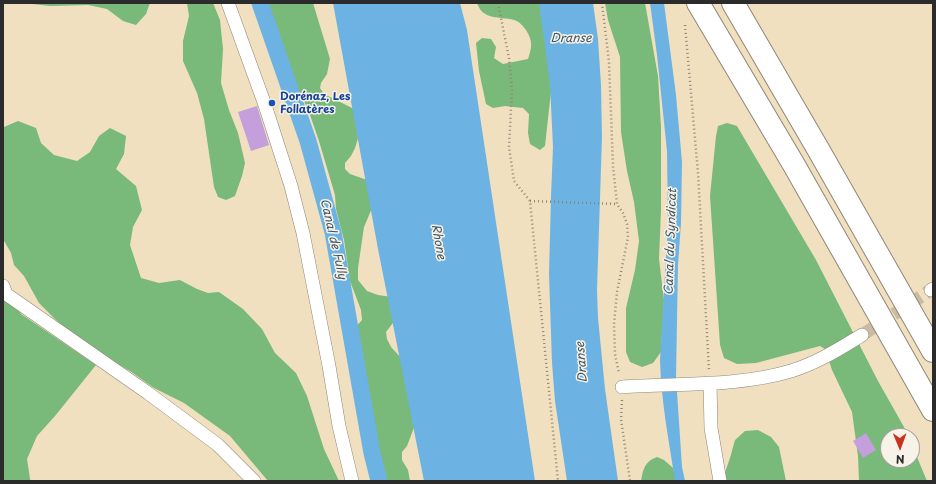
<!DOCTYPE html>
<html>
<head>
<meta charset="utf-8">
<style>
  body { margin:0 }
  #map { position:relative; width:936px; height:484px; overflow:hidden; background:#f0e0c0; font-family:"Playpen Sans",sans-serif }
  canvas { display:block }
  .frame { position:absolute; inset:0; border:4px solid #2b2b2b; pointer-events:none }
  .north { position:absolute; left:880px; top:428px; width:40px; height:40px; box-sizing:border-box; background:#f7f3e8; border:1px solid #a5a39c; border-radius:50%; rotate:179deg; font-size:11px; font-weight:700; line-height:16px; text-align:center; color:#2b2b2b }
  .north::after { content:''; display:block; margin:auto; width:14px; height:18px; background:#c8321e; clip-path:polygon(50% 0,100% 100%,50% 72%,0 100%) }
</style>
</head>
<body>
<div id="map">
<canvas width="936" height="484"></canvas>
<div class="frame"></div>
<div class="north">N</div>
</div>
<script>
const ctx = document.querySelector('canvas').getContext('2d');
ctx.lineJoin = 'round';
function fillPath(path, color) { ctx.fillStyle = color; ctx.fill(path, 'evenodd'); }
function strokePath(path, color, width, dash) { ctx.strokeStyle = color; ctx.lineWidth = width; ctx.lineCap = dash ? 'butt' : 'round'; ctx.setLineDash(dash || []); ctx.stroke(path); }
function write(font, color, halo, rows, align = 'center') {
  ctx.font = font + ' "Playpen Sans",sans-serif'; ctx.lineWidth = 3; ctx.setLineDash([]); ctx.textBaseline = 'middle'; ctx.strokeStyle = halo; ctx.fillStyle = color; for (const [text, x, y, turn = 0] of rows) {
    ctx.save(); ctx.translate(x, y); ctx.rotate((+turn || 0) * Math.PI / 180); ctx.textAlign = isNaN(turn) ? turn : align; if (halo) ctx.strokeText(text, 0, 0); ctx.fillText(text, 0, 0); ctx.restore();
  }
}
const forest = new Path2D(`
  M23,3H150L146,14L136,25L123,21L107,9L88,5L50,6Z
  M187,3H213L220,20L223,49L221,83L229,110L238,133L245,163L242,176L235,196L226,200L218,197L214,187L204,119L197,93L183,61V41L189,16Z
  M267,3H313L330,59L327,74L321,83L320,88L324,94L360,112L362,125L355,148L351,156L345,163V169L350,174L370,181L375,201L364,227L358,268V280L367,291L378,295L399,298L402,311L386,332L387,339L391,347L413,371L421,409L407,446L402,452V460L408,470L410,481H384L378,452L359,362L352,344L354,329L362,320L361,310L350,281L344,240L336,209L335,195L319,141L308,109L299,92L276,34Z
  M477,3H543L554,64L545,146L540,150L530,144L528,133L529,114L523,108L505,106L493,108L486,104L479,71L476,43L482,38L491,39L496,47L494,58L503,64L528,59C532,47 533,41 526,30C523,26 519,21 514,20C500,16 483,21 477,3Z
  M605,3H645L658,76L661,127V210L659,259L664,300L661,352L653,363L642,367L630,362L626,352V308L635,270L639,241L634,202L627,171L621,132L620,57L608,20Z
  M18,121L36,128L41,143L54,155L77,161L90,152L99,136L110,128L126,136L124,154L116,169L136,186L142,210L133,227L130,245L141,278L159,283L180,280L197,289L208,293L219,292L243,309L262,329L275,353L296,373L307,396L324,449L339,481H268L230,436L184,403L154,388L130,371L112,361L63,327L39,303L24,276L14,265L11,253L3,239L4,225L3,126L4,127Z
  M727,123L737,126L816,260L878,381L904,427L908,436H888V460H912V445L927,481H859L858,456L852,412L832,370L825,349L820,346L756,363L737,364L724,358L720,345L710,196L716,136L718,126Z
  M3,280L21,314L96,365L55,416L37,436L27,459L30,479L31,481H3Z
  M758,430L771,437L779,447L786,481H722L730,458L735,440L745,431Z
  M657,457L664,460L673,468L677,481H641C643,469 645,461 657,457Z`);
const water = new Path2D(`
  M333,3H460L467,30L535,481H424L378,249Z
  M539,3H593L598,39L601,85L602,137L597,290L598,318L605,389L618,481H567L555,401L552,363L549,274L551,196L553,147L550,85Z
  M650,3H664L676,95L682,162L681,223L678,265L676,377L682,467L685,481H675C669,441 661,401 660,360L668,223L667,151L657,55Z`);
const canal = new Path2D(`
  M260,3L308,141L333,232L372,453L379,481`);
const building = new Path2D(`
  M257,106L269,145L251,151L238,112Z
  M866,433L876,450L863,458L853,441Z`);
const streetTunnel = new Path2D(`
  M862,335L931,290`);
const path = new Path2D(`
  M498,3L509,58L512,90L509,147L514,181L530,201L558,481
  M602,3L609,62L613,166L617,204L623,213L627,224L628,237L617,292L614,324L615,354L619,373
  M685,25L698,173L709,370
  M530,201L617,204
  M622,400L621,419L630,481`);
const street = new Path2D(`
  M228,3L265,105L291,186L303,233L329,366L339,426L352,481
  M3,286L6,294L148,393L218,445L254,481
  M931,290L933,289
  M710,383L711,428L720,481
  M622,387C678,383 737,387 791,371C817,363 839,349 862,335`);
const highway = new Path2D(`
  M698,3L794,165L933,410
  M733,3L818,149L933,351`);
const markers = [
  [272,103,4,"#1a4fb4"]
];
const transitNames = [
  ["Dorénaz, Les",280,97],
  ["Follatères",280,110]
];
const waterNames = [
  ["Dranse",571,39],
  ["Canal de Fully",333,239,77],
  ["Rhone",438,242,80],
  ["Canal du Syndicat",671,242,-88],
  ["Dranse",582,362,-94]
];
fillPath(forest, '#79b97a');
fillPath(water, '#6cb3e3');
strokePath(canal, '#6cb3e3', 17);
fillPath(building, '#c59edc');
strokePath(streetTunnel, '#c9bca2', 13, [13, 6]);
strokePath(street, '#8e8676', 14);
strokePath(highway, '#8e8676', 24);
strokePath(path, '#8e8676', 2.5, [1, 3]);
strokePath(street, '#fff', 13);
strokePath(highway, '#fff', 22);
for (const [x, y, r, color] of markers) { const dot = new Path2D(); dot.arc(x, y, r, 0, 2 * Math.PI); ctx.fillStyle = color; ctx.fill(dot); strokePath(dot, '#f7f3e8', 1.5); }
write('bold 11px', '#164399', '#f7f3e8', transitNames, 'left');
write('italic 12px', '#3e5462', '#f7f3e8', waterNames);
</script>
</body>
</html>
